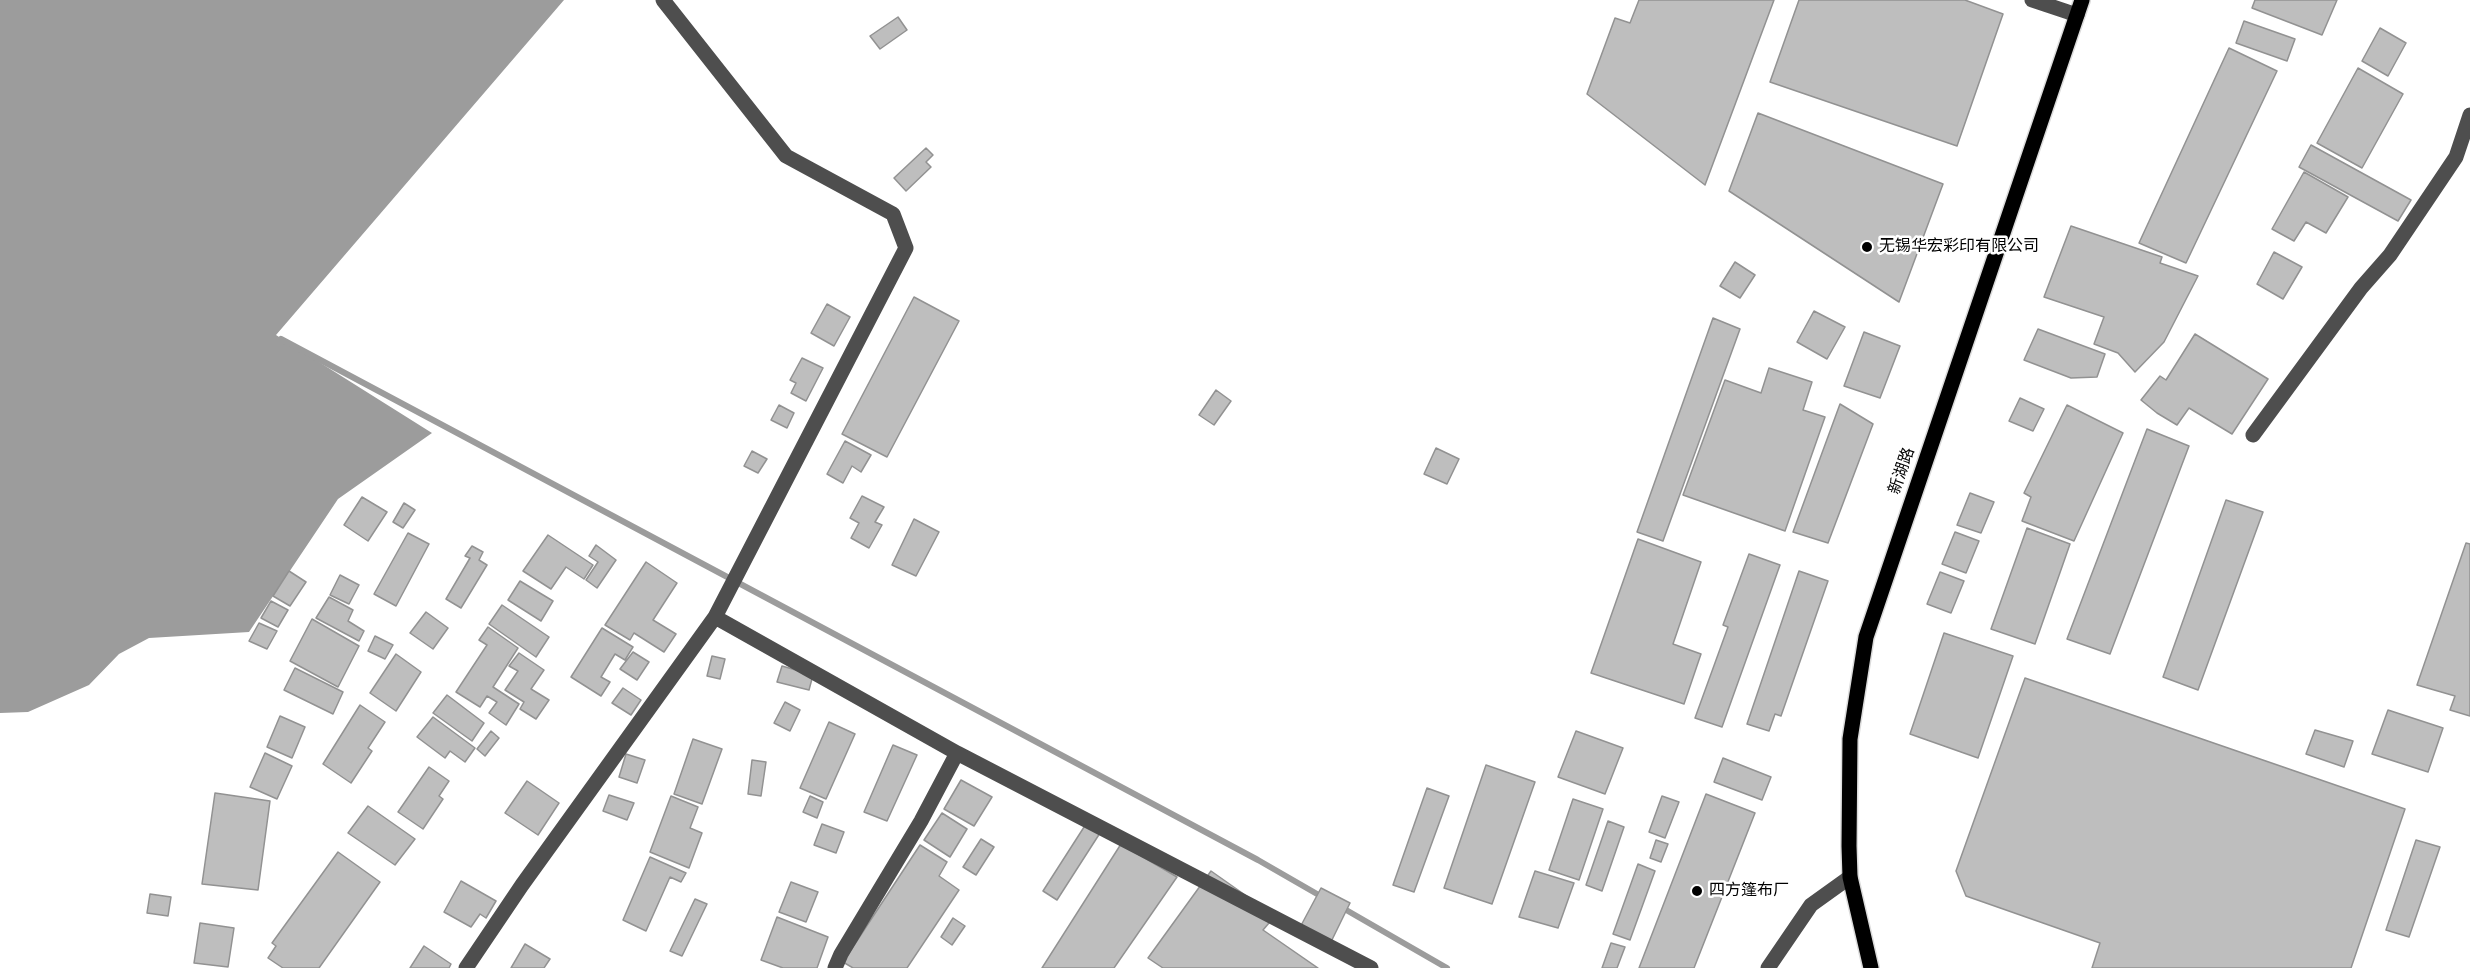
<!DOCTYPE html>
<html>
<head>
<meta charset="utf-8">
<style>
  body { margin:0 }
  canvas { display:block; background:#fff }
</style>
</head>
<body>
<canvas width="2470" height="968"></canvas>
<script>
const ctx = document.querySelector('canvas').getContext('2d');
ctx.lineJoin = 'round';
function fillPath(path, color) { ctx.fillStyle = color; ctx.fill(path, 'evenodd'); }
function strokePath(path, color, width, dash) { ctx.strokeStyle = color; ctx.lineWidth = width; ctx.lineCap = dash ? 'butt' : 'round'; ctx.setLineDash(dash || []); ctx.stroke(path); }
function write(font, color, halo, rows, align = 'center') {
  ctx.font = font + ' Arial,"Noto Sans SC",sans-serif'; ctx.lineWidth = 5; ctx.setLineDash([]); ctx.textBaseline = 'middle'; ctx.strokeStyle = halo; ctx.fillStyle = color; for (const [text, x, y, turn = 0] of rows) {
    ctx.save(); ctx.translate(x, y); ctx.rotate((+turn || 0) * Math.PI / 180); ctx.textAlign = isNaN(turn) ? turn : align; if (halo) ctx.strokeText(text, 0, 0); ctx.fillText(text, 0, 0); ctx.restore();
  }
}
const water = new Path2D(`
  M0,0H564L276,335L432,433L338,499L249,632L149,638L119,654L89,685L28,712L0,713Z`);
const stream = new Path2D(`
  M281,339L1258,860L1324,898
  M1341,907L1447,968`);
const building = new Path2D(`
  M1639,0H1774L1705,185L1587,94L1615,18L1630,23Z
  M1799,0H1965L2003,14L1957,146L1770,82Z
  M2255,0H2337L2322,35L2252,8Z
  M898,17L907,30L880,49L870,36Z
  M2244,21L2295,39L2287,61L2236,43Z
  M2380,28L2406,43L2388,76L2362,61Z
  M2229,48L2277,71L2186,263L2139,243Z
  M2358,68L2403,94L2362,168L2317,143Z
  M1758,113L1943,184L1899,302L1729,191Z
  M2311,145L2411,200L2398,221L2299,167Z
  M926,148L933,155L926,162L931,167L906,191L894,178Z
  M2304,172L2348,197L2326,233L2306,222L2294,241L2272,229Z
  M2071,226L2162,257L2160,263L2198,276L2164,342L2135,372L2118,353L2094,344L2104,317L2044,297Z
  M2274,252L2302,267L2283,299L2257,284Z
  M1735,262L1755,275L1740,298L1720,286Z
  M914,297L959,321L887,457L842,434Z
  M827,304L850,317L834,346L811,333Z
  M1814,311L1845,327L1827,359L1797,342Z
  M1713,318L1740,329L1663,541L1637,532Z
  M2038,329L2105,354L2097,377L2071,378L2024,360Z
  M1864,332L1900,346L1880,398L1844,386Z
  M2195,334L2268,379L2232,434L2189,408L2177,425L2157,413L2141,400L2160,376L2166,380Z
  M802,358L823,368L806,401L791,393L796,383L790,380Z
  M1769,368L1812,382L1803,410L1825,417L1785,531L1683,495L1725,380L1761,393Z
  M1216,390L1231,401L1214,425L1199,415Z
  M2020,398L2044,409L2033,431L2009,421Z
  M1840,404L1873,424L1828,543L1793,532Z
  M779,405L794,413L787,428L771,420Z
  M2067,405L2123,433L2074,541L2022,521L2031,497L2024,493Z
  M2147,429L2189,446L2110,654L2067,639Z
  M845,441L871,455L861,472L852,466L843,483L827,474Z
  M1436,448L1459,459L1447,484L1424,474Z
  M752,451L767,459L758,473L744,466Z
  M1970,493L1994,502L1981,533L1957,525Z
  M862,496L884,507L875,522L882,525L869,548L851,538L859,523L850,518Z
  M362,497L387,512L368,541L344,525Z
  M2226,500L2263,512L2198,690L2163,677Z
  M404,503L415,510L403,528L393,522Z
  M914,519L939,532L916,576L892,565Z
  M2027,528L2070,544L2035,644L1991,629Z
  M1955,532L1979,541L1966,573L1942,564Z
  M408,533L429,544L396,606L374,594Z
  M548,535L593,565L584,579L566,567L551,589L523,571Z
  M1638,539L1701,562L1673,644L1701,654L1684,704L1591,673Z
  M2466,543L2470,544V716L2450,710L2455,696L2417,685Z
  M596,545L616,560L597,588L586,580L598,562L589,556Z
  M472,546L483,552L479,560L487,565L461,608L446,599L470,558L465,556Z
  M1749,554L1780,565L1722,727L1695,718L1728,627L1723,625Z
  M646,562L677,583L653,620L676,634L664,652L634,633L630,640L605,625Z
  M289,571L306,582L290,606L273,596Z
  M1799,571L1828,581L1781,716L1775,714L1769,731L1747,724Z
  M1940,572L1964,581L1951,613L1927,604Z
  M340,575L359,585L349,604L330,595Z
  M520,581L553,601L541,621L508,600Z
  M329,597L353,610L348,621L364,631L359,641L316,618Z
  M271,601L288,610L278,627L261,618Z
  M502,605L549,637L536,657L489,624Z
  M426,612L448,628L433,649L410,633Z
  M312,619L359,646L338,687L290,661Z
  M259,623L277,631L267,649L249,641Z
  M488,627L518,648L493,687L519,704L506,725L489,713L497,702L487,696L480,707L456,692L487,645L479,640Z
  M602,628L633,647L625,660L615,654L601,677L610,682L601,696L571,677Z
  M1944,633L2013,656L1978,758L1910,734Z
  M375,636L393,645L385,659L368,651Z
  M633,652L649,662L637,680L620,669Z
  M519,653L544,670L531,689L549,700L536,719L520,709L524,702L505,690L518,671L509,666Z
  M396,654L421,672L396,711L370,693Z
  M712,656L725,659L720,679L707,676Z
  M782,666L813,675L809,690L777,682Z
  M295,668L343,692L333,714L284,690Z
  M2025,678L2405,809L2351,968H2092L2100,943L1966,896L1956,871Z
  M623,688L641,700L631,715L612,703Z
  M447,695L484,723L472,741L433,713Z
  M785,702L800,710L790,731L774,723Z
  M360,705L385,722L368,748L372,751L351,783L323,764Z
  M2388,710L2443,728L2428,772L2372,754Z
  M280,716L305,727L292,758L267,747Z
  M433,717L475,748L465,762L450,751L445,758L417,737Z
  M829,722L855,734L826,799L800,788Z
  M2315,730L2353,741L2344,767L2306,754Z
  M491,731L499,738L485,756L477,749Z
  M1576,731L1623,748L1605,794L1558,777Z
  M693,739L722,749L702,804L674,794Z
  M893,745L917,755L887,821L864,812Z
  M265,753L292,766L277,799L250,787Z
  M626,754L645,760L637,783L619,777Z
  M1723,758L1771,777L1762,800L1714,782Z
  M752,760L766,762L761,796L748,794Z
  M1486,765L1535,782L1492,904L1444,888Z
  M429,767L449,781L439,796L443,799L423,829L398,812Z
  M961,780L992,797L974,826L944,809Z
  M527,781L559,803L538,835L505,813Z
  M1427,788L1449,796L1414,892L1393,885Z
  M215,793L270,801L258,890L202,884Z
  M1706,794L1755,813L1694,968H1639Z
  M609,795L634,803L627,820L603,811Z
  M671,796L698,807L690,828L702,833L689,868L650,852Z
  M810,796L823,802L817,818L803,812Z
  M1662,796L1679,802L1665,838L1649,832Z
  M1573,799L1603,809L1579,880L1549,870Z
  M368,806L415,839L395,865L348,833Z
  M942,813L967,829L950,857L924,840Z
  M1608,821L1624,827L1602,891L1586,885Z
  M822,824L844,832L836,853L814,845Z
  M1086,824L1100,833L1057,900L1043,891Z
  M981,839L994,847L976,875L963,867Z
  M1656,840L1668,844L1661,862L1650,858Z
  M2416,840L2440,847L2409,937L2386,930Z
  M1121,844L1177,877L1114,968H1042Z
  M920,845L947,862L939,876L959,890L907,968H853L843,962Z
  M338,852L380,882L319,968H283L268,958L276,946L272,943Z
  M650,857L686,873L681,882L670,877L646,931L623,920Z
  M1638,864L1655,871L1630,940L1613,934Z
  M1211,871L1275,916L1263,930L1318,968H1163L1148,958Z
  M1535,871L1574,883L1558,928L1519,917Z
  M461,881L496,901L486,918L480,914L471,927L444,912Z
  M791,882L818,892L806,922L779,912Z
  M1321,888L1350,903L1328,948L1297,933Z
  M150,894L171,897L168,916L147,913Z
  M695,899L707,904L682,956L670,951Z
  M777,917L828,937L817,968H783L761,960Z
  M953,918L965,926L952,945L941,937Z
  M200,923L234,928L228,967L194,963Z
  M1611,943L1625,947L1617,968H1602Z
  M525,944L550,959L544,968H511Z
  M424,946L451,964L449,968H410Z`);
const minor = new Path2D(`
  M2032,0L2077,15
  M2253,435L2361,288L2390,255L2456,157L2470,115
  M715,617L957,753L1371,968
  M466,968L522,885L715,617L906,248L893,214L786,156L663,0
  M835,968L841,954L921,821L957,753
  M1768,968L1811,905L1850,877`);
const major = new Path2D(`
  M1871,968L1850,877L1849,846L1850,739L1866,637L2082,0`);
const markers = [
  [1867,247,6,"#000"],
  [1697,891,6,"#000"]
];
const poiNames = [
  ["无锡华宏彩印有限公司",1879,247],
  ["四方篷布厂",1709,891]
];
const streetNames = [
  ["新湖路",1902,471,-71]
];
fillPath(water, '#9c9c9c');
strokePath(stream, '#9c9c9c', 6);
fillPath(building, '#bebebe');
strokePath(building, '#929292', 1.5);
strokePath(major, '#dbdbdb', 18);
strokePath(minor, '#4e4e4e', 15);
strokePath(major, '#000', 15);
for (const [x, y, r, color] of markers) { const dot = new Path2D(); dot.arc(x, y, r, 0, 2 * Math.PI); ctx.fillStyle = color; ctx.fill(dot); strokePath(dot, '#fff', 2); }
write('16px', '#000', '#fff', poiNames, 'left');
write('16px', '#000', '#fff', streetNames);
</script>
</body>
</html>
